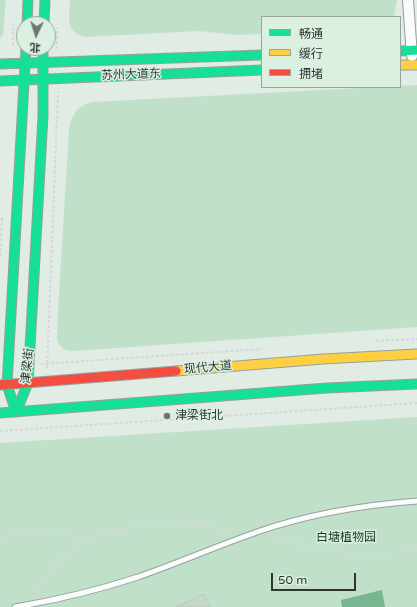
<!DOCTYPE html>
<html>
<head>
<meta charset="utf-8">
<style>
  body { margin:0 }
  #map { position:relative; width:417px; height:607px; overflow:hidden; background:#e0ece4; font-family:"Varela Round","Noto Sans SC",sans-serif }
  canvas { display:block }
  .legend { position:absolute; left:261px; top:16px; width:140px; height:72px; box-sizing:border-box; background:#dcf0e2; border:1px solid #97a69b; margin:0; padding:5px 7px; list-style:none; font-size:12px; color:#2f3631 }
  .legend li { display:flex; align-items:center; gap:8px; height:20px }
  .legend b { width:20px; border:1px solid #97a69b }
  .north { position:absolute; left:16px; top:16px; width:40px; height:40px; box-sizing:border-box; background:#dcf0e2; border:1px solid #97a69b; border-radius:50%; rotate:184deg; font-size:11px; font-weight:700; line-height:16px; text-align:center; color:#2f3631 }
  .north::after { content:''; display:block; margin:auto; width:14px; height:18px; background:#6d7670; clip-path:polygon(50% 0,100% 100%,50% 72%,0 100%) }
  .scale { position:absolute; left:271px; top:573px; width:85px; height:18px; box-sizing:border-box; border:2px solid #2f3631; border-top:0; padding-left:5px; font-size:12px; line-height:14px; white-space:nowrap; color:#2f3631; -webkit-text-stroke:3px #dcf0e2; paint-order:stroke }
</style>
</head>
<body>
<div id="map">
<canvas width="417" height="607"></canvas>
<ul class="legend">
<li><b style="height:5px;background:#16e098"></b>畅通</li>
<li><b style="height:5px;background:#ffcf43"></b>缓行</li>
<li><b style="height:5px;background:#f24e42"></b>拥堵</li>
</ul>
<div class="north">北</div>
<div class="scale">50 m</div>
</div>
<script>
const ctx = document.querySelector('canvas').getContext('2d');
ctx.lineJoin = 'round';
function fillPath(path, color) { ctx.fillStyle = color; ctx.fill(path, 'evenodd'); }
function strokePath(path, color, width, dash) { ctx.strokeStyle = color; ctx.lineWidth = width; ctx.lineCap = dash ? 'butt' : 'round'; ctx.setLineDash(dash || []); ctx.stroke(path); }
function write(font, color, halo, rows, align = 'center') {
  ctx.font = font + ' "Varela Round","Noto Sans SC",sans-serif'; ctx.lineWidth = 3; ctx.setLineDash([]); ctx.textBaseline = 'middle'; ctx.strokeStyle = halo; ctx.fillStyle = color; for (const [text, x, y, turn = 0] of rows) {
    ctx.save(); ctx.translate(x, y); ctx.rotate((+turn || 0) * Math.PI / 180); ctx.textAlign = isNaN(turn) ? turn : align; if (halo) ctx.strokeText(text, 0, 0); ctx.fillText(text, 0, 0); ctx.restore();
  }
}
const green = new Path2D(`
  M0,0H6L3,35L0,38Z
  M70,0H397L394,17H262V34L237,35L199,31L86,37C65,33 69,17 70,0Z
  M417,85V327L74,351C66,351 61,348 57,341L58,311L69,130C72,115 76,106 92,102Z
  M417,417V607H0V443Z`);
const water = new Path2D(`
  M382,590L385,607H342L341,600Z`);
const building = new Path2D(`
  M204,594L210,607H176Z`);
const path = new Path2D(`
  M13,45V23
  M57,49V27
  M0,256L2,217
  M376,341L417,339
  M41,364L262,349
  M47,368L58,91
  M0,431L417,403
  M271,537C320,549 367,561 417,548
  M0,538C27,529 58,526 83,542
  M37,594C73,514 164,522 237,530`);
const lane = new Path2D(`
  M15,607C57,600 98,590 138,577C178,563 217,546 257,532C309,514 363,505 417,501`);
const street = new Path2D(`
  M408,0L412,56`);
const fast = new Path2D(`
  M27,24L28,0
  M44,24L45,0
  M400,51L417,50
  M0,64L262,55
  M0,81L262,70
  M16,412L28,383L43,116V48
  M16,412L7,385L26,48
  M0,413L327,388L417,384`);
const slow = new Path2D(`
  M400,65H417
  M176,371L323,359L417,354`);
const jam = new Path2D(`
  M0,385L176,371`);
const markers = [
  [167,416,4,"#6d7670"]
];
const streetNames = [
  ["苏州大道东",131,75,-2],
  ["津梁街",28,366,-84],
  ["现代大道",208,368,-5]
];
const poiNames = [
  ["津梁街北",175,416]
];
const parkNames = [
  ["白塘植物园",346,538]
];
fillPath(green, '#c0e0ca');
fillPath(water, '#78b690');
fillPath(building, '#c2d8ca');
strokePath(building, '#bec7c1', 1);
strokePath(lane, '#98a09a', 7);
strokePath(street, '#98a09a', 12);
strokePath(fast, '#98a09a', 11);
strokePath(slow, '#98a09a', 11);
strokePath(jam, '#98a09a', 11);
strokePath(path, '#d5d8d6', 2, [3, 2]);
strokePath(lane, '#fafcfb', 5);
strokePath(street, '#fafcfb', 10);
strokePath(fast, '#16e098', 9);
strokePath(slow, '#ffcf43', 9);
strokePath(jam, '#f24e42', 9);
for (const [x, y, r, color] of markers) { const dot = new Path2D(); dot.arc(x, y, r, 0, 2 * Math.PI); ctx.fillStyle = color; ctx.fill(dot); strokePath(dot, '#dcf0e2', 1.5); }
write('12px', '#2f3631', '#dcf0e2', streetNames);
write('12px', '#2f3631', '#dcf0e2', poiNames, 'left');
write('12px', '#143822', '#dcf0e2', parkNames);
</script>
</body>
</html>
